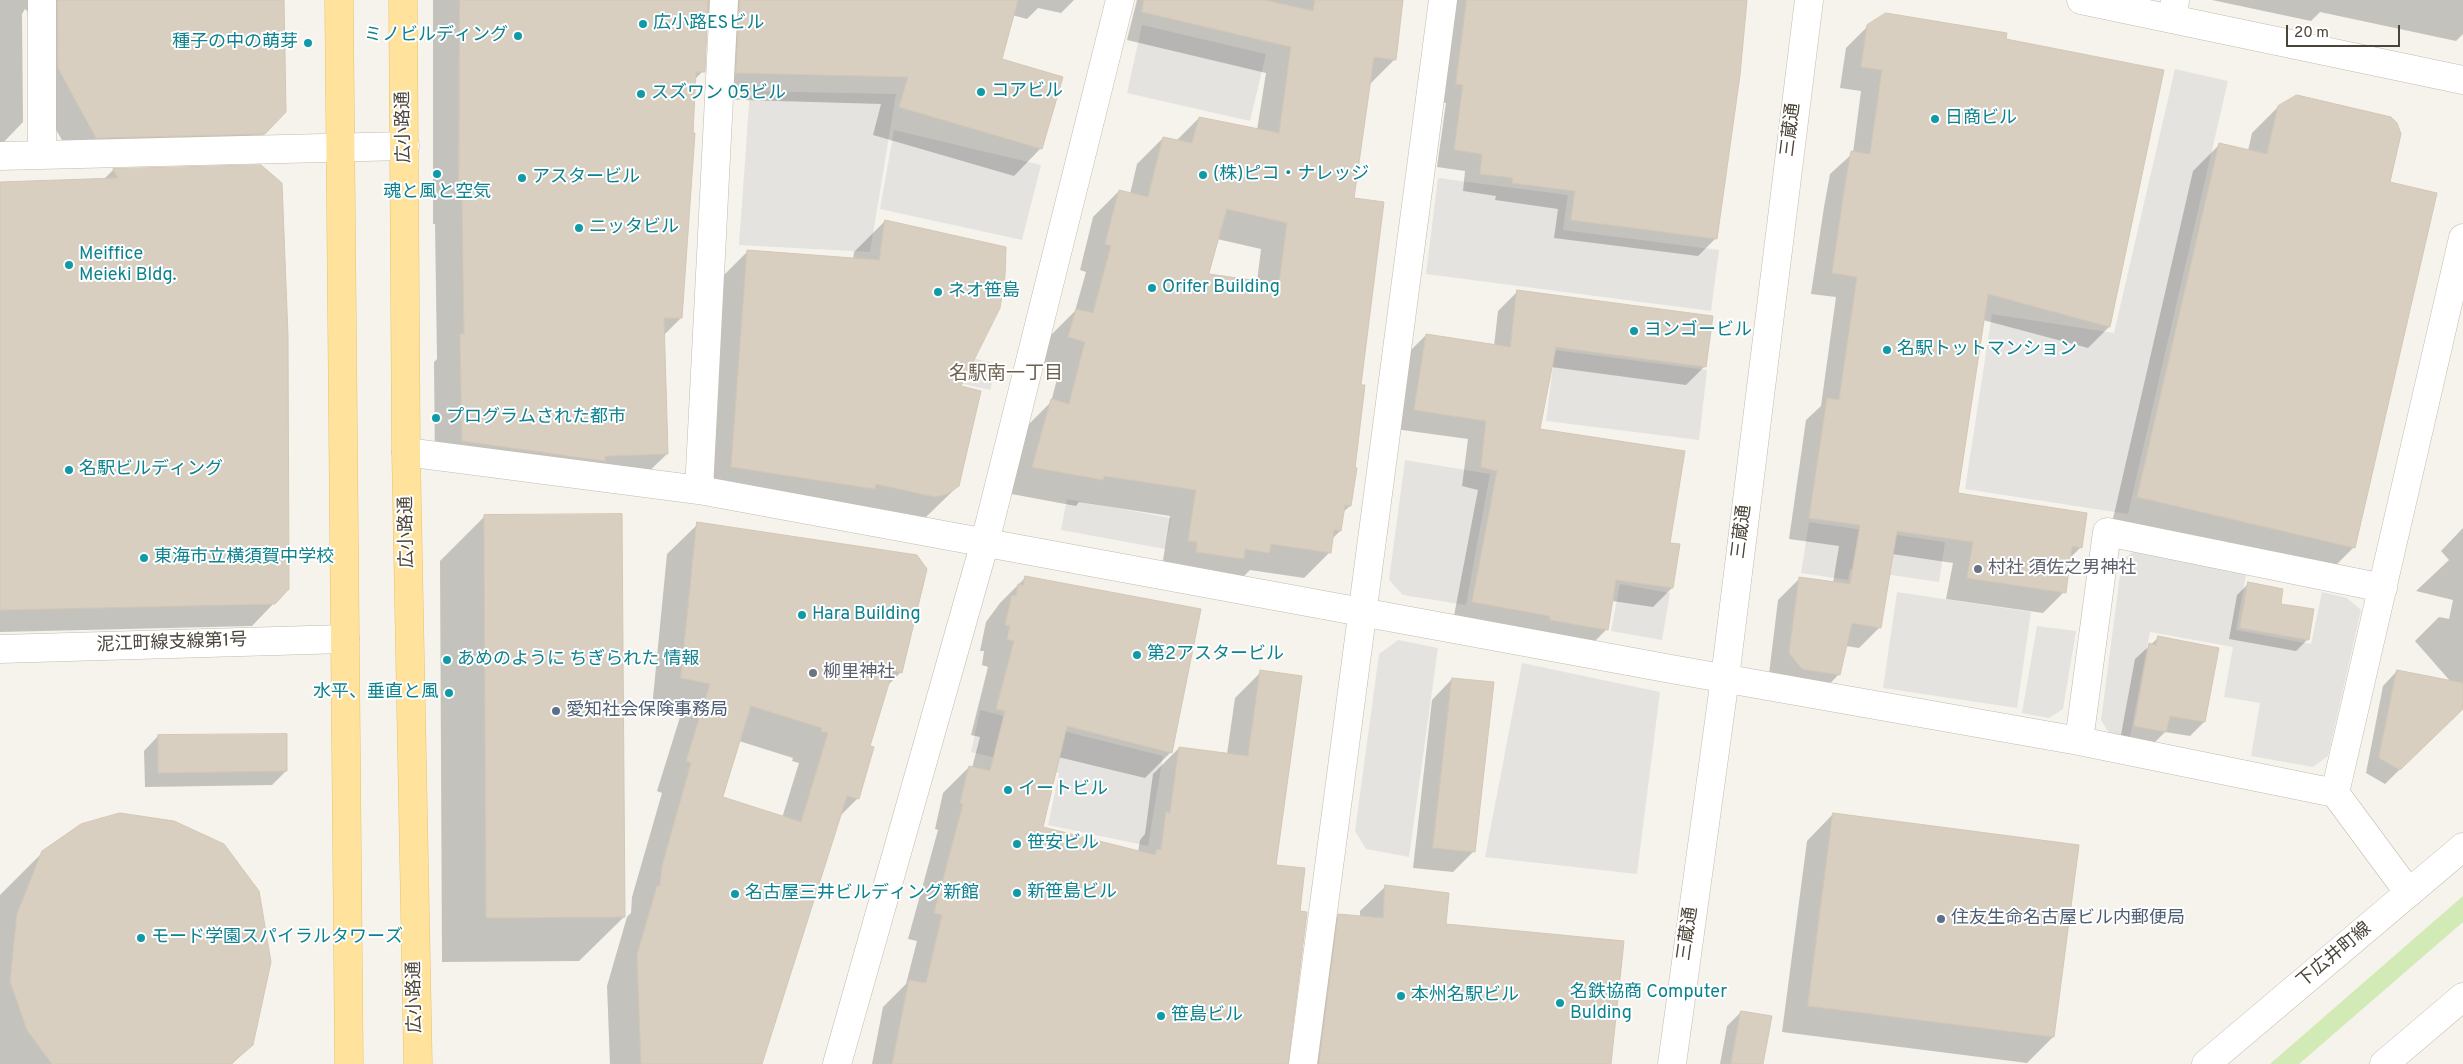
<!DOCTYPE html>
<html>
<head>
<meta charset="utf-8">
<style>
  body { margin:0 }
  #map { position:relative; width:2463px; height:1064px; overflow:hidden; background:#f6f3ec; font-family:Overpass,sans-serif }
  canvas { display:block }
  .scale { position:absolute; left:2286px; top:25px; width:114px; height:22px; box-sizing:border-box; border:2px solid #4b4439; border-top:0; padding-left:6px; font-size:15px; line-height:18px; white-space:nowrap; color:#4b4439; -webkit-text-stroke:4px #fff; paint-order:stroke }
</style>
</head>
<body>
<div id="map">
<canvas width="2463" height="1064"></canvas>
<div class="scale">20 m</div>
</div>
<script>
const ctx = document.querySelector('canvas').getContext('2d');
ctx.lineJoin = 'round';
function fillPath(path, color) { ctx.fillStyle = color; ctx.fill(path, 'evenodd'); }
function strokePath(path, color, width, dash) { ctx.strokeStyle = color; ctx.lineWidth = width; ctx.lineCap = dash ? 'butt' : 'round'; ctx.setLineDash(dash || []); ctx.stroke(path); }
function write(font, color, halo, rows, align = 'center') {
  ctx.font = font + ' Overpass,"Noto Sans JP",sans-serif'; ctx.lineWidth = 4; ctx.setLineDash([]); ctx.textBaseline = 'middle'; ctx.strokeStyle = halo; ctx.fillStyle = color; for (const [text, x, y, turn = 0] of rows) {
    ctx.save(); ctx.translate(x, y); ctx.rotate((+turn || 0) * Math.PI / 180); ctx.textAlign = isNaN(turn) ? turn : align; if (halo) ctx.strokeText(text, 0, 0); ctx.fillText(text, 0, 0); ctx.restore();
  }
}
const green = new Path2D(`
  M2463,896V922L2299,1064H2270Z`);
const parking = new Path2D(`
  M1142,25L1266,54L1250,121L1127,93Z
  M2175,69L2228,81L2128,514L1965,489L1992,314L2114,333Z
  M750,91L896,94L870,252L739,245Z
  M894,130L1041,165L1022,240L880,209Z
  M1438,178L1568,195L1563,230L1719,250L1711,311L1426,274Z
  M861,332L997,364L990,390L858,360Z
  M1555,350L1707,370L1699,440L1546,421Z
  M1405,460L1490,474L1466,605L1403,595L1389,580Z
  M1067,499L1171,518L1165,549L1061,530Z
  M1809,522L1945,542L1939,582L1850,569L1848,580L1801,573Z
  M2137,549L2246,575L2236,630L2311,644L2322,592L2347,598L2361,610L2328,756L2313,767L2251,756L2260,703L2224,697L2233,647L2150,632L2130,737L2109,733L2101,720L2122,560Z
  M1620,584L1670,593L1662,640L1611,631Z
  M1897,592L2031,612L2017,708L1883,688Z
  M2037,626L2076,631L2063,709L2049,718L2022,713Z
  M1398,640L1438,648L1409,857L1366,849L1355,831L1379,654Z
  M1522,663L1660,692L1637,874L1485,857Z
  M980,710L1163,756L1148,846L1048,825L1059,773L971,752Z`);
const shadow = new Path2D(`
  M0,0H284L265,133L241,156L73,160L35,92L33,16L25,9L22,14L23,122L0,146Z
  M433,0H1074L1061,13L1038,8L1027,19L1012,15L1000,60L1041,148L1014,176L873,135L881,104L709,99L711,21L706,15L703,71L694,80L681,318L664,335L667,454L639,481L435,468L434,362L437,359L435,224H433Z
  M1137,0H1402L1395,59L1369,85L1352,200L1359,386L1350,506L1342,513L1340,531L1332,539L1330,552L1304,578L1250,570L1242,578L1162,567L1170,516L1079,502L1076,506L1006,493L1026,427L1051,402L1060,368L1043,363L1050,336L1075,311L1086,272L1080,270L1093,217L1119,191L1130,194L1137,164L1163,138L1176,141L1199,118L1257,130L1266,73L1127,40ZM1217,239L1261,249L1257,282L1207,275Z
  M1452,0H1746L1716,238L1698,256L1554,238L1558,209L1495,200L1496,196L1463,191L1465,171L1437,167L1446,103L1439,102Z
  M2212,0H2463V34L2456,41L2320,12L2311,21Z
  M1868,26L2004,40L2163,71L2109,327L2088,348L1983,320L1957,494L2081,547L2069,559L2064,592L2043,613L1946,599L1953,563L1892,554L1880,627L1859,648L1846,646L1839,674L1818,696L1769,674L1778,600L1799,579L1833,583L1839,546L1789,539L1806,420L1821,406L1836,297L1811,294L1824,207L1830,174L1853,153L1861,91L1840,88L1846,48Z
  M2278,107L2388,183L2354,547L2328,573L2112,523L2193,171L2219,145L2248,151L2252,133Z
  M261,166L274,603L252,626L0,632V184L103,180L113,170Z
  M885,221L959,387L958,486L926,517L915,525L700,498L716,283L748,251L853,259L854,252Z
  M1517,292L1705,366L1686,385L1551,367L1539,430L1668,544L1672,588L1653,607L1612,601L1606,630L1587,649L1453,621L1478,490L1462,486L1468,439L1395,429L1407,354L1426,335L1494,346L1498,311Z
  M484,517L624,917L579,961L442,962L440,561Z
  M698,524L917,556L926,569L923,586L901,672L887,686L868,747L858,798L839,817L761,1064H610L607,986L627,917L631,913L632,897L662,793L657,791L681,714L652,708L667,554ZM739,741L793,758L792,761L799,763L782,818L722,798Z
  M2463,528V707L2385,784L2366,773L2383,686L2397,671L2451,682L2415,641L2439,617L2449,619L2453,600L2416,591L2449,560L2441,551Z
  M1026,577L1171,752L1145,778L1058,757L1042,828L1138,852L1140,840L1145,834L1153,774L1179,748L1227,754L1235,698L1261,672L1275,866L1279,1064H872L883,1007L906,984L917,941L908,939L938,830L935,829L943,793L969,767L972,768L980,737L971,735L988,667L982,665L984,651H980L986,622L1000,603Z
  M2248,584L2279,605L2308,639L2296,651L2229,639L2237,595Z
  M2158,638L2204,722L2190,736L2165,732L2151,746L2120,740L2135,659Z
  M1452,679L1473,852L1453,872L1413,868L1432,700Z
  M158,736L286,771L272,785L145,787L144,751Z
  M1833,814L2053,1037L2027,1063L1782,1032L1807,841Z
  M43,852L252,1044L232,1064H0V895Z
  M1386,886L1445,925L1610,1064H1297L1314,941L1339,916L1360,917V911Z
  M1741,1012L1762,1064H1720L1727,1026Z`);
const building = new Path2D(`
  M58,0H284L286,112L265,134L96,138L58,68Z
  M460,0H708L705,72H696L693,133H695L682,318H664L668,454L605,456V461L462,441L460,334H464L462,197H459Z
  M740,0H1018L1002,59L1063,77L1042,149L899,107L908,77L736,73Z
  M1144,0H1265L1313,11L1315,0H1403L1396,60L1374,57L1354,198L1384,202L1361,385H1365L1355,468H1357L1351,506L1345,505L1341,531L1334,530L1331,553L1271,544L1269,553L1245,549L1244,559L1196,552L1197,542L1188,541L1196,490L1104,476L1103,480L1032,467L1051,399L1069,404L1085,342L1068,337L1076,309L1093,313L1111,246L1105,244L1119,190L1148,197L1163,137L1192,143L1199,117L1279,133L1291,47L1142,12ZM1227,209L1287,223L1279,284L1209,274Z
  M1467,0H1747L1740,75L1717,239L1571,220L1575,191L1512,183L1513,178L1480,174L1482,154L1454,150L1463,85L1456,84Z
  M1886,13L2007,33L2006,39L2164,70L2110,327L1988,294L1958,493L2087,513L2082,548L2072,546L2066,593L1967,578L1973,542L1897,531L1881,628L1852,623L1840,675L1802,669L1789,653L1799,577L1850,584L1860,525L1809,518L1827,398L1839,400L1857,277L1832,273L1845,185L1851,151L1870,154L1882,70L1861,67L1867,25Z
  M2297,95L2391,117L2397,123L2401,134L2390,182L2437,193L2355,548L2137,497L2219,143L2267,154L2278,106Z
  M261,165L282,183L288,336L289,589L275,604L0,610V182L118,178L113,169Z
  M885,220L1006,247L1005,276L1000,308L961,386L981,391L959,486L947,494L935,497L876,484L875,489L731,467L747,250L879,260Z
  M1517,290L1713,316L1706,367L1556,347L1540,429L1685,451L1670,543L1680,544L1673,588L1616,580L1608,630L1550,620V616L1472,602L1497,471L1481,467L1486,421L1414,410L1426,334L1510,347Z
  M622,514L625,917L486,918L484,515Z
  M697,522L917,555L927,569L902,673L893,670L870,746L874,747L859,799L847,796L762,1064H641L637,955L657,886H660L662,866L691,763L686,761L710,684L681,678ZM751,706L822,728L821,731L828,733L801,822L723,797Z
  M1025,576L1201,609L1172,753L1067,726L1043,827L1155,855L1157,849L1161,850L1166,812L1170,813L1179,747L1248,756L1260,670L1302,676L1276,865L1305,868L1300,911L1307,912L1288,1064H892L909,980L926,983L942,915L934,913L963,804L960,803L969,766L990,771L1005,711L996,709L1014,641L1007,639L1010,626L1005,625L1012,595L1016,596L1018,584L1023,585Z
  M2248,582L2283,589L2281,604L2314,609L2309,640L2240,628Z
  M2158,636L2219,648L2205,722L2170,716L2166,732L2134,726L2149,643L2156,645Z
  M2397,670L2463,683V709L2400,770L2379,758Z
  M1452,678L1494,682L1475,852L1433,848Z
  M287,734V771L158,773V735Z
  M120,813L174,821L224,844L259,891L271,962L253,1045L231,1064H52L27,1030L10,981L17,914L42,851L81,824Z
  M1833,813L2079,845L2054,1037L1808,1006Z
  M1385,885L1449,893L1446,924L1624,941L1611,1064H1319L1338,914L1383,918Z
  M1741,1011L1772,1016L1763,1064H1731Z`);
const minor = new Path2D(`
  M42,0V154
  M2173,19L2175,0
  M0,156L405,146
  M406,452L699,490L1671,669L2079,741L2335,793L2409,893
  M699,490L724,0
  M0,649L345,639
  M2079,741L2107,532L2383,588
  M2335,793L2463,238
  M837,1064L985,542L1120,0
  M1303,1064L1443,0`);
const tertiary = new Path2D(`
  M2081,0L2463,80
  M1672,1064L1725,678L1809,0
  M2206,1064L2463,847
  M2384,1064L2463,997`);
const primary = new Path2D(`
  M339,0L349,1064
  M403,0L406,452L418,1064`);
const markers = [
  [643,24,5,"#0f9aa8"],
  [518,36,5,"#0f9aa8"],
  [308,43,5,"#0f9aa8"],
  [981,92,5,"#0f9aa8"],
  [641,94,5,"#0f9aa8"],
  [1935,119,5,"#0f9aa8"],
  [437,174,5,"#0f9aa8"],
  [1203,175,5,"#0f9aa8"],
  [522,178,5,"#0f9aa8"],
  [579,228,5,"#0f9aa8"],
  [69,265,5,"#0f9aa8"],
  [1152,288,5,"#0f9aa8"],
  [938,292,5,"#0f9aa8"],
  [1634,331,5,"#0f9aa8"],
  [1887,350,5,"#0f9aa8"],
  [436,418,5,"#0f9aa8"],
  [69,470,5,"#0f9aa8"],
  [144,558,5,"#0f9aa8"],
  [1978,569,5,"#6b7280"],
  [802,615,5,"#0f9aa8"],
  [1137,655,5,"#0f9aa8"],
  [447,660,5,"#0f9aa8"],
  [813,673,5,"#6b7280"],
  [449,693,5,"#0f9aa8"],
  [556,711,5,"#5c6f8a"],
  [1008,790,5,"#0f9aa8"],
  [1017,844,5,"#0f9aa8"],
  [1017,893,5,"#0f9aa8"],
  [735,894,5,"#0f9aa8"],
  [1941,919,5,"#5c6f8a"],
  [141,938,5,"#0f9aa8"],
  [1401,996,5,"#0f9aa8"],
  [1560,1003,5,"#0f9aa8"],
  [1161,1016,5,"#0f9aa8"]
];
const cultureNames = [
  ["広小路ESビル",653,24],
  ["ミノビルディング",508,36,"right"],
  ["種子の中の萌芽",298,43,"right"],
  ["コアビル",991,92],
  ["スズワン 05ビル",651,94],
  ["日商ビル",1945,119],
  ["(株)ピコ・ナレッジ",1213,175],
  ["アスタービル",532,178],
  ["魂と風と空気",437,193,"center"],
  ["ニッタビル",589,228],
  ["Meiffice",79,255],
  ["Meieki Bldg.",79,276],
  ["Orifer Building",1162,288],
  ["ネオ笹島",948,292],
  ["ヨンゴービル",1644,331],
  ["名駅トットマンション",1897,350],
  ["プログラムされた都市",446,418],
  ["名駅ビルディング",79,470],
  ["東海市立横須賀中学校",154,558],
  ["Hara Building",812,615],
  ["第2アスタービル",1147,655],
  ["あめのように ちぎられた 情報",457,660],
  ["水平、垂直と風",439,693,"right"],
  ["イートビル",1018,790],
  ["笹安ビル",1027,844],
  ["新笹島ビル",1027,893],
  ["名古屋三井ビルディング新館",745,894],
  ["モード学園スパイラルタワーズ",151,938],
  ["名鉄協商 Computer",1570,993],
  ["Bulding",1570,1014],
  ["本州名駅ビル",1411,996],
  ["笹島ビル",1171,1016]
];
const streetNames = [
  ["広小路通",405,127,-91],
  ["三蔵通",1792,130,-83],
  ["広小路通",408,532,-91],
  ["三蔵通",1743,532,-83],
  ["泥江町線支線第1号",172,644,-2],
  ["三蔵通",1689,934,-82],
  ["下広井町線",2335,956,-40],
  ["広小路通",416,997,-91]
];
const worshipNames = [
  ["村社 須佐之男神社",1988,569],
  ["柳里神社",823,673]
];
const serviceNames = [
  ["愛知社会保険事務局",566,711],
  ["住友生命名古屋ビル内郵便局",1951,919]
];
const neighbourhoodNames = [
  ["名駅南一丁目",1006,375]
];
fillPath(green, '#d2eab5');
fillPath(parking, '#e5e3e0');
fillPath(shadow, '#0003');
fillPath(building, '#d8cfc1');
strokePath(building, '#d3c7b4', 1);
strokePath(minor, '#c2bbae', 29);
strokePath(tertiary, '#c2bbae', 29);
strokePath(primary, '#e6c16a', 29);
strokePath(minor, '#fff', 28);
strokePath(tertiary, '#fff', 28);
strokePath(primary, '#ffe39c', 28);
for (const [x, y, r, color] of markers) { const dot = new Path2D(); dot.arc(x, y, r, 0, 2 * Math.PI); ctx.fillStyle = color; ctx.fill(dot); strokePath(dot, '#fff', 2); }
write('18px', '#0d838f', '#fff', cultureNames, 'left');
write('18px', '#4b4439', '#fff', streetNames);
write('18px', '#5b616d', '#fff', worshipNames, 'left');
write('18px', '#4e5e75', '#fff', serviceNames, 'left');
write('19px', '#6e6250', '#fff', neighbourhoodNames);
</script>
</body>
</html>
